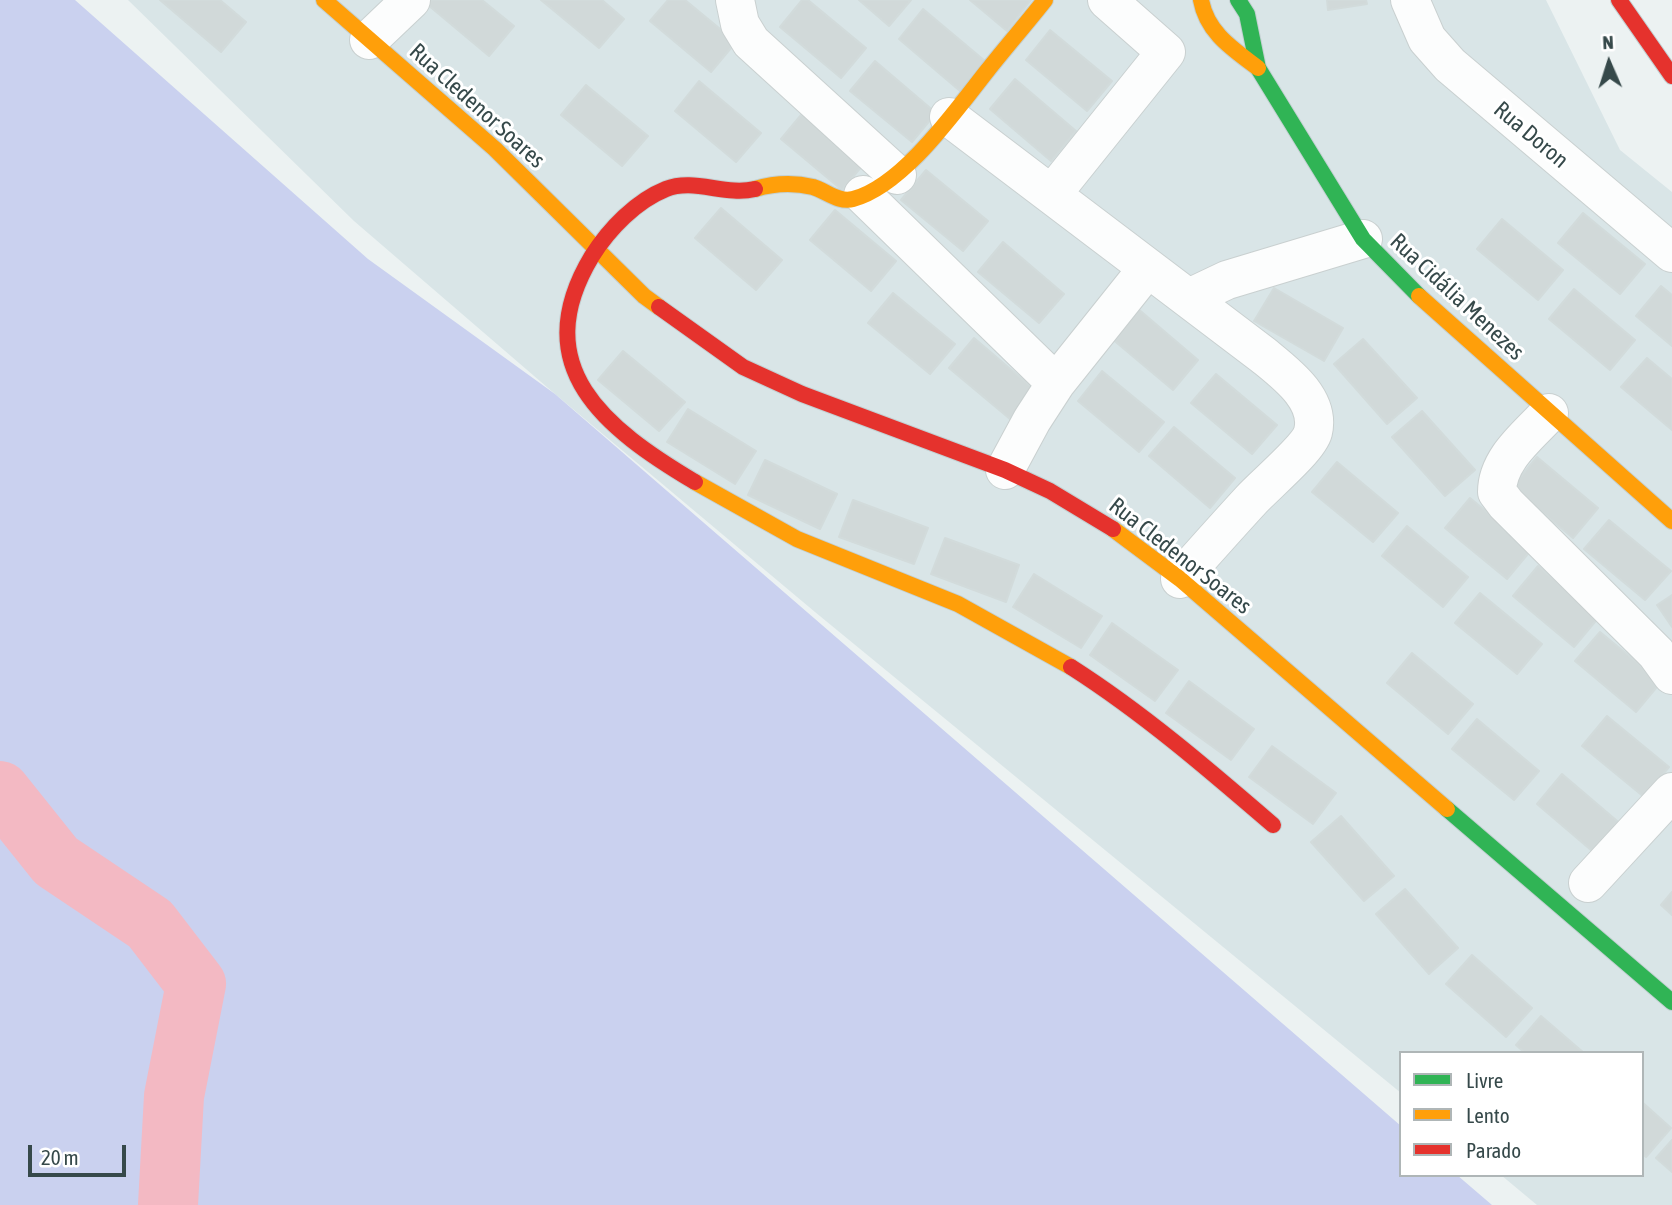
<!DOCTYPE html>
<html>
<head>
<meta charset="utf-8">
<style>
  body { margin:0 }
  #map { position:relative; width:1672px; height:1205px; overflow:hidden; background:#ecf2f2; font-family:"Asap Condensed",sans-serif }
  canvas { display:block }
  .legend { position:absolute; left:1399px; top:1051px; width:245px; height:126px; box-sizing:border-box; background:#fff; border:2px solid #afb6b7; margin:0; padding:9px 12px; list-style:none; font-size:21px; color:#36494a }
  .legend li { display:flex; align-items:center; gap:14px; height:35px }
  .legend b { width:35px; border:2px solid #afb6b7 }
  .north { position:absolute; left:1574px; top:28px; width:70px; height:70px; -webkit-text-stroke:5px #fff; paint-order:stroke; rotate:357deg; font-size:19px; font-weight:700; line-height:28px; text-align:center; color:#36494a }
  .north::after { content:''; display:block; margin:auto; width:24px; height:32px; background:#36494a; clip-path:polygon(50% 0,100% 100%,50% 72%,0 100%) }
  .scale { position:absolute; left:28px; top:1145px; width:98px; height:32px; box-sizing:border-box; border:4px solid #36494a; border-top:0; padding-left:9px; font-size:21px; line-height:24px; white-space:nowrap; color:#36494a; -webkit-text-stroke:5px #fff; paint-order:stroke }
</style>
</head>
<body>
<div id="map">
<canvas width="1672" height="1205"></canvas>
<ul class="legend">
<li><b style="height:9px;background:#30b455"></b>Livre</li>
<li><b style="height:9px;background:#ff9f0a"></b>Lento</li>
<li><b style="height:9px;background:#e5322d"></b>Parado</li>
</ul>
<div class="north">N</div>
<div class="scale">20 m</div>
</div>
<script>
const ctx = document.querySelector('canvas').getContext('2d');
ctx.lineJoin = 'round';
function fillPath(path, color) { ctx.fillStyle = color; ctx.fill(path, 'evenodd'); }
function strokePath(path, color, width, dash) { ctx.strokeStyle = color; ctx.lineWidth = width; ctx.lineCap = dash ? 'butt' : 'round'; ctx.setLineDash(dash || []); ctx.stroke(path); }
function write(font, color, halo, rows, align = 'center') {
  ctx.font = font + ' "Asap Condensed",sans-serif'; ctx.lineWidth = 6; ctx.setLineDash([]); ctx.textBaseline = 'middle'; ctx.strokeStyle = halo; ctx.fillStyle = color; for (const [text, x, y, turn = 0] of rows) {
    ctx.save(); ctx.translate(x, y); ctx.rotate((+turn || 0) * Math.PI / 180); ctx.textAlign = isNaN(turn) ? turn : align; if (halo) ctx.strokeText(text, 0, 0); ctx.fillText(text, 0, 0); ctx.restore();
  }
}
const residential = new Path2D(`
  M128,0H1546L1620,150L1672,192V1205H1537L1501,1175H1642V1053H1401V1093L815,612L555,394L354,221Z`);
const green = new Path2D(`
  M0,0H75L368,259L555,394L1401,1126V1175H1457L1492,1205H0Z`);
const river = new Path2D(`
  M0,791L56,861L150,924L196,984L174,1096L168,1205`);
const building = new Path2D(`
  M160,0H220L246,22L221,52Z
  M432,0H482L514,26L489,56L428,5Z
  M541,0H602L624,19L599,48Z
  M668,0H685L736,42L711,72L650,21Z
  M802,0H808L866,48L841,78L780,27Z
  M859,0H911L889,26Z
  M970,0H1031L1007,31Z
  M1327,0H1366L1367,4L1328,10Z
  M923,9L985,61L960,91L899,39Z
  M1050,30L1112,81L1087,111L1026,60Z
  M875,61L936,113L912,142L850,91Z
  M1015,79L1076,131L1051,161L990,109Z
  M699,81L761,133L736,162L675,111Z
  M586,85L648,136L622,166L561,115Z
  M806,109L867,160L842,190L781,139Z
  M926,170L988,221L963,251L901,200Z
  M721,208L782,260L756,290L695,238Z
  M835,210L896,261L871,291L810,240Z
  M1583,213L1645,264L1620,294L1558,243Z
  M1502,219L1563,270L1538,300L1477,249Z
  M1003,242L1064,294L1039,323L978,272Z
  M1661,286L1672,295V346L1636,316Z
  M1274,288L1343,328L1324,361L1254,321Z
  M1574,289L1635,340L1610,370L1549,319Z
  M893,293L955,344L930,374L868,323Z
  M1137,308L1198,360L1173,390L1111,338Z
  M974,338L1035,390L1010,419L949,368Z
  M1363,339L1417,398L1387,424L1334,364Z
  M623,351L685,402L659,431L598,380Z
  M1647,358L1672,379V430L1621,387Z
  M1102,371L1164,422L1139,452L1078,401Z
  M1216,374L1277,425L1252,454L1191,403Z
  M688,409L756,451L735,484L667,442Z
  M1422,411L1475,470L1445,496L1392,437Z
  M1174,427L1235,478L1210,508L1149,456Z
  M1537,457L1598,508L1573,538L1512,487Z
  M765,460L837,494L820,529L748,495Z
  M1337,462L1398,513L1373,542L1312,492Z
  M1470,498L1532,549L1507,579L1445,528Z
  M853,500L928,528L914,564L839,537Z
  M1609,520L1671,571L1645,600L1584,549Z
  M1407,526L1468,577L1443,607L1382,556Z
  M945,538L1019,565L1006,602L931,574Z
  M1538,566L1599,617L1574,647L1513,596Z
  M1034,574L1102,616L1081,648L1013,607Z
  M1480,593L1542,644L1517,674L1455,623Z
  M1672,595V627L1657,605Z
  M1112,623L1178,670L1155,701L1090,655Z
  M1600,632L1661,682L1636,712L1575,661Z
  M1412,653L1473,704L1448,734L1387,683Z
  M1189,681L1254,729L1231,760L1166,713Z
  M1607,716L1669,767L1644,797L1582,746Z
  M1477,719L1539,771L1514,800L1452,749Z
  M1272,746L1336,793L1313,824L1249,777Z
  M1562,774L1623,826L1598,856L1537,804Z
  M1341,816L1394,876L1364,901L1311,842Z
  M1405,889L1458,948L1429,974L1376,914Z
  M1672,892V915L1661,905Z
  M1472,955L1532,1008L1506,1037L1446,984Z
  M1541,1016L1584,1053H1525L1516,1045Z
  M1642,1102L1671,1128L1646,1157L1642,1154Z
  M1672,1140V1172L1656,1158Z`);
const street = new Path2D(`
  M735,0L740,24L751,42L897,175
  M1410,0L1427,39L1450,65L1672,253
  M369,40L411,0
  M949,117L1263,355C1285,373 1321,399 1313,432C1309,448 1265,485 1252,499C1228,525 1204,552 1180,579
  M1052,194L1166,52L1107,0
  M863,195L1056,383
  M1189,298L1227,280L1363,239
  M1549,413C1528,436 1497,459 1497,492L1506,504L1656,653L1672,675
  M1005,470L1032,420L1056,383L1147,269
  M1588,883L1672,792`);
const fast = new Path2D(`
  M1238,0L1247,14L1258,68L1363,239L1419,296
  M1447,809L1672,1002`);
const slow = new Path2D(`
  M324,0L495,149L644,296L659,307
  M1201,0C1207,33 1233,49 1258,68
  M755,189C775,183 792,182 813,187C826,191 839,203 853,199C903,186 956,110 987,71C1006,47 1026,24 1045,0
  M1419,296L1672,521
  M695,482L797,539L958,604L1071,667
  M1113,529L1180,579L1447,809`);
const jam = new Path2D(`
  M1619,0L1672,76
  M659,307L743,367L802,394L1005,470L1050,491L1113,529
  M695,482C606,429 525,367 592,256C609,229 636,201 666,189C694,178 725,196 755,189
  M1071,667C1143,713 1208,769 1273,825`);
const streetNames = [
  ["Rua Cledenor Soares",477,106,42],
  ["Rua Doron",1531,135,40],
  ["Rua Cidália Menezes",1457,297,43],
  ["Rua Cledenor Soares",1180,556,38]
];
fillPath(residential, '#d9e5e7');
fillPath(green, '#cad1ef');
strokePath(river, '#f3b9c3', 60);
fillPath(building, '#d1d9d9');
strokePath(building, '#d2dbdb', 2);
strokePath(street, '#c9d0d0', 40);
strokePath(fast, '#c3d0d2', 18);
strokePath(slow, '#c3d0d2', 18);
strokePath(jam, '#c3d0d2', 18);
strokePath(street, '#fcfdfd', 38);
strokePath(fast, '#30b455', 16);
strokePath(slow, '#ff9f0a', 16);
strokePath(jam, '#e5322d', 16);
write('23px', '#36494a', '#fff', streetNames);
</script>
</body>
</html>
